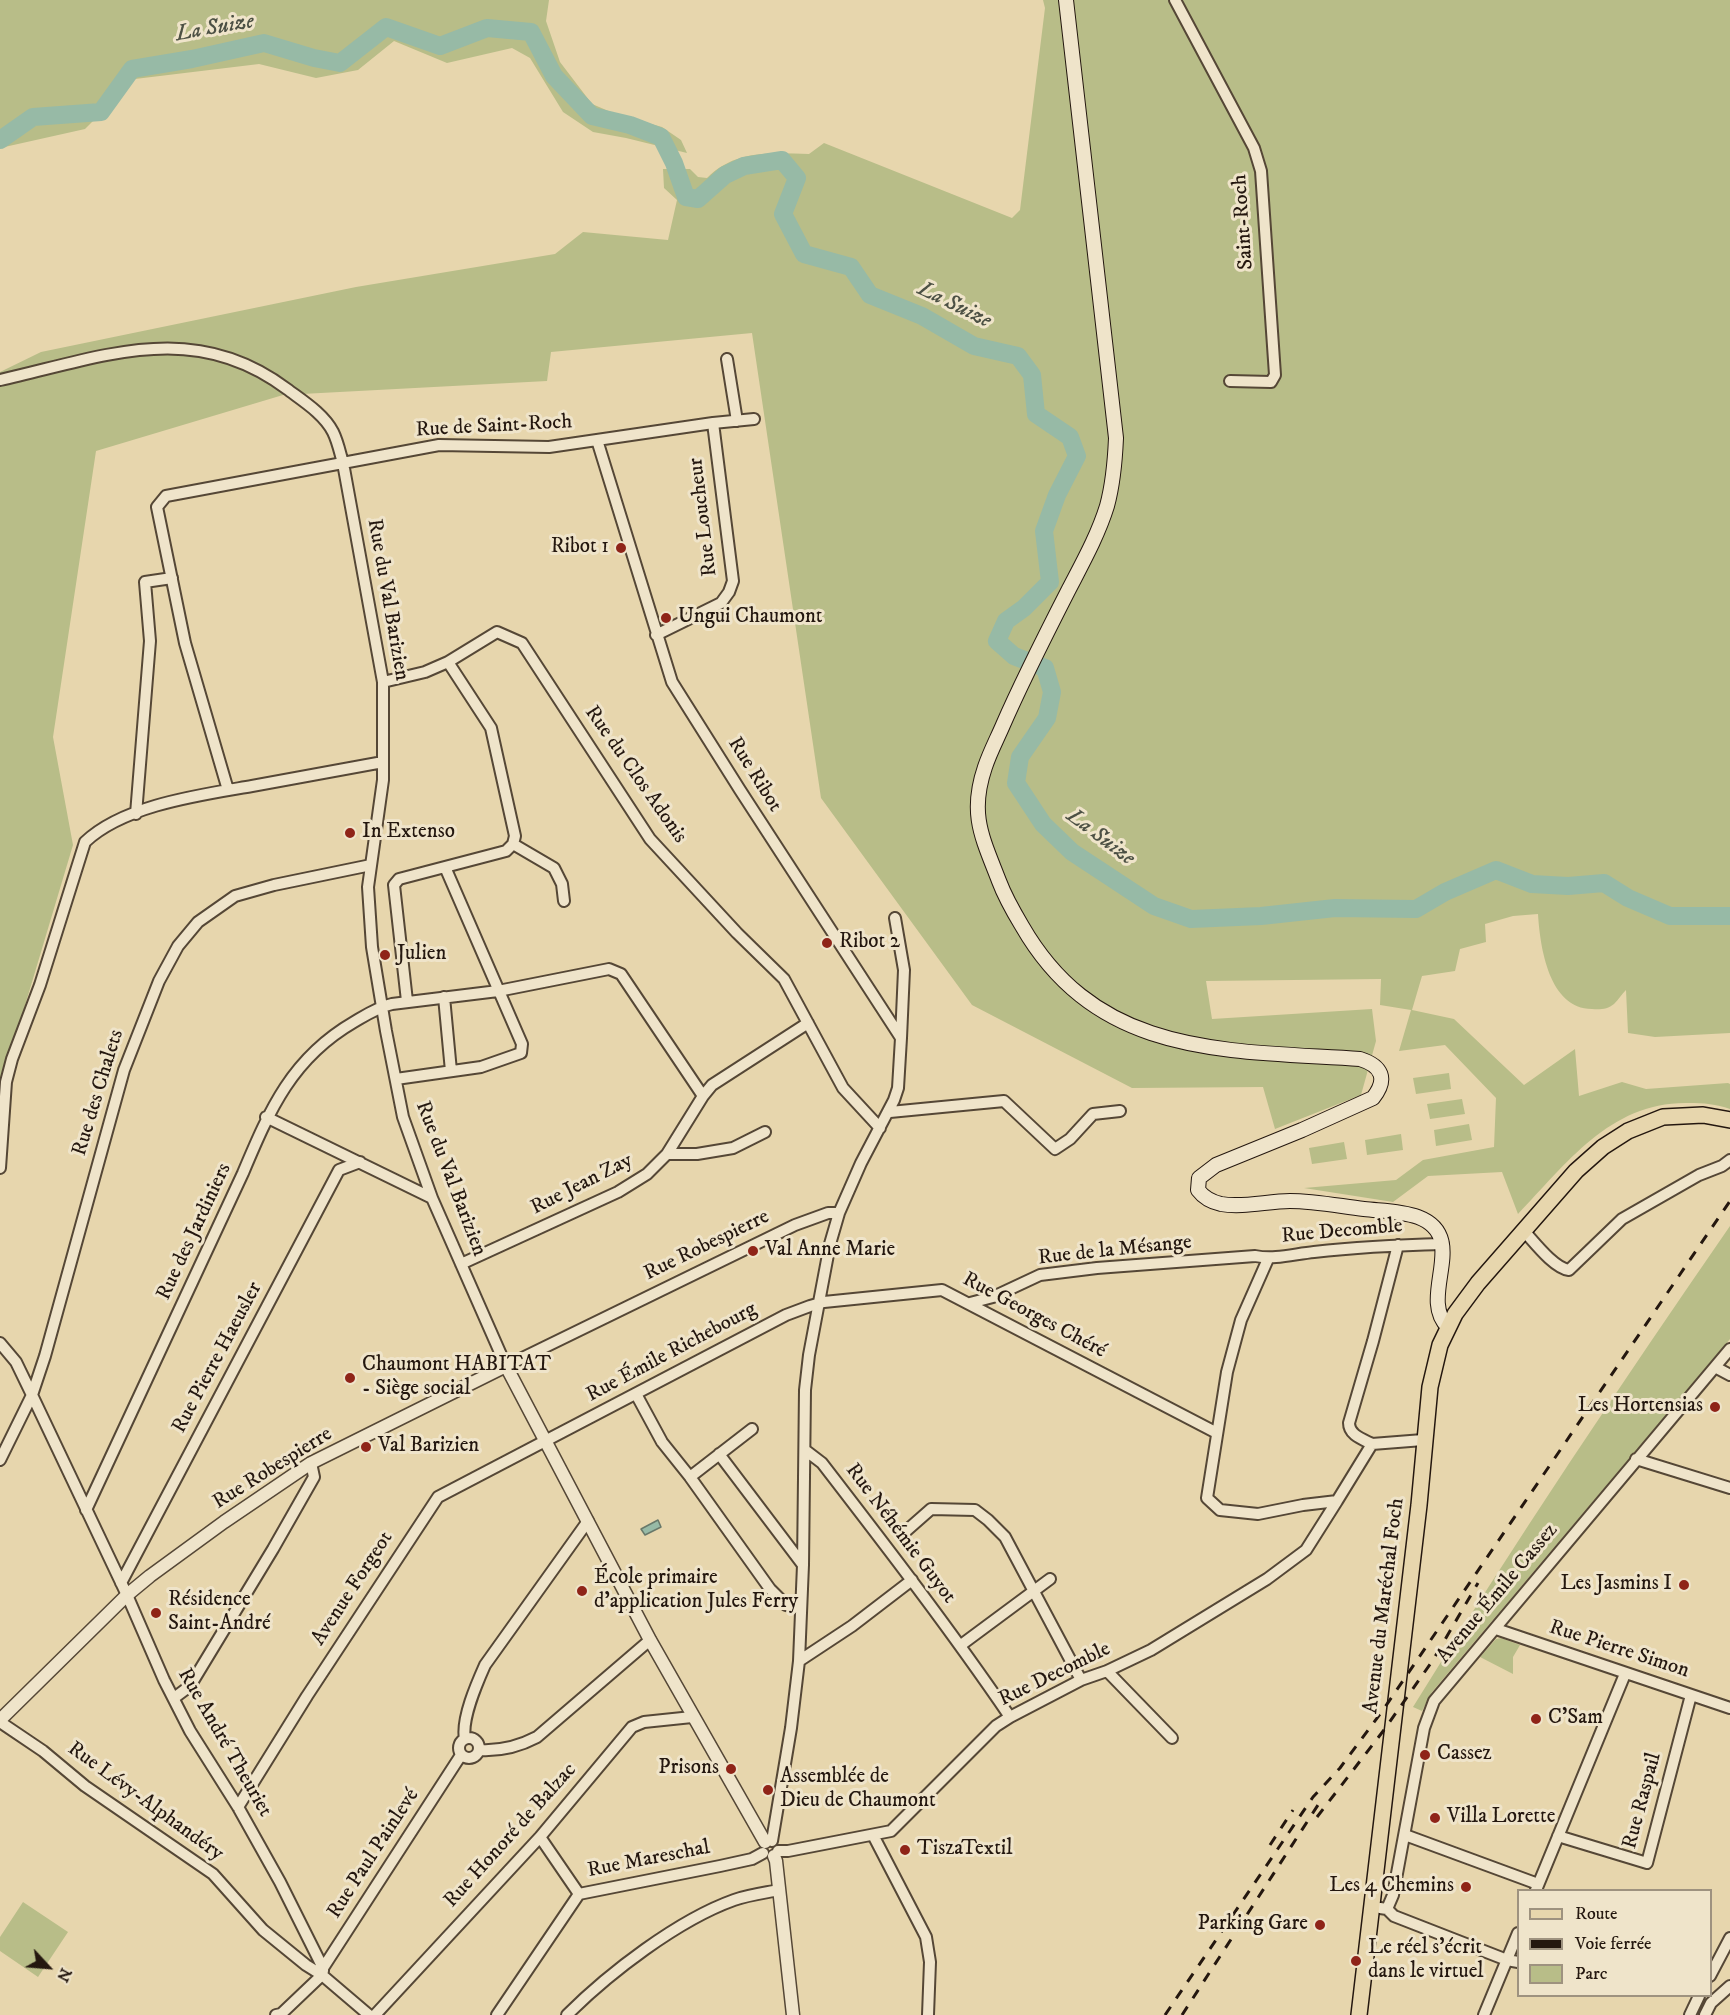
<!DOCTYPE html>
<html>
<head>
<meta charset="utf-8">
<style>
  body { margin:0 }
  #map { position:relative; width:1730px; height:2015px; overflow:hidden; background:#e7d6ad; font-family:"IM FELL DW Pica",serif }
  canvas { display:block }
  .legend { position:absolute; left:1517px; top:1889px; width:195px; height:108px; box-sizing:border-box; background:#efe4ca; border:2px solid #9e927f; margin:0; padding:8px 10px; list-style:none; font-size:18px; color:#24170f }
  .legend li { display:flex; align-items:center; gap:12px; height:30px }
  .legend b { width:30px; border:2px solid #9e927f }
  .north { position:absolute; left:18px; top:1937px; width:60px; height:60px; -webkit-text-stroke:4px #efe4ca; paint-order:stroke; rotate:116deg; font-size:16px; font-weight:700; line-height:24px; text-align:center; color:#24170f }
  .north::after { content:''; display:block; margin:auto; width:21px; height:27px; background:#24170f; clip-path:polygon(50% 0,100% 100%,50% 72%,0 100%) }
</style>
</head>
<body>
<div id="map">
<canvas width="1730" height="2015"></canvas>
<ul class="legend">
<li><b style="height:8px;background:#e7d6ad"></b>Route</li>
<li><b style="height:8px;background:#24170f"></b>Voie ferrée</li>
<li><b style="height:16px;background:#b8bd88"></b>Parc</li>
</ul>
<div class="north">N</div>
</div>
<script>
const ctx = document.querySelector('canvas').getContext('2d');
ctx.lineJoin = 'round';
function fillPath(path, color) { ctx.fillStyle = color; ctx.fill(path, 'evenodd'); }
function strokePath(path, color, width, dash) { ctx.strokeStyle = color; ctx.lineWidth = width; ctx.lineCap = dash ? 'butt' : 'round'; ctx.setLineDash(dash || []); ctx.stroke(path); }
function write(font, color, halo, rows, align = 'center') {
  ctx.font = font + ' "IM FELL DW Pica",serif'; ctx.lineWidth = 6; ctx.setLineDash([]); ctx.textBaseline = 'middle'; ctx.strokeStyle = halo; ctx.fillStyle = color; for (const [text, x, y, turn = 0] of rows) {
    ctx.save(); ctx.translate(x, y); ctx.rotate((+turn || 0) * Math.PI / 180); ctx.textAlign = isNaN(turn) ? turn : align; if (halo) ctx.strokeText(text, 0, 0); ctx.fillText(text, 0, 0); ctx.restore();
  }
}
const green = new Path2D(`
  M0,0H549L546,21L560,62L592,104L618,115L662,127L681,140L687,153L626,138L593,132L563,112L530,58L512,48L447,63L394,41L358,70L316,78L259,64L135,79L85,129L0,148Z
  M1043,0H1730V1033L1655,1037L1628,1033L1626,990C1622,994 1618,1000 1614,1004C1608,1009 1600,1010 1592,1009C1549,1009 1540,947 1538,914L1513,916L1485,924L1486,942L1460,949L1455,971L1422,976L1412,1010L1454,1019L1524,1085L1575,1049L1579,1096L1622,1082L1646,1089L1728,1083L1730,1084V1109C1716,1104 1704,1103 1689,1103C1611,1101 1567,1163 1518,1214L1502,1172L1428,1176L1393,1202L1304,1188L1396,1180L1423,1160L1494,1147L1496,1098L1445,1045L1399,1051L1411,1010L1380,1005L1381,979L1206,981L1212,1019L1372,1009L1376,1041L1361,1095L1275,1129L1263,1087L1132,1088L972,1005L821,798L752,333L551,352L547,381L283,395L96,451L53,737L73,845L0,1089V372L41,352L356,287L555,254L583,232L668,240L677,200L664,188L663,169H690L698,177L707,178C736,149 772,153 809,154L824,143L1012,218L1020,210L1045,8Z
  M1449,1073L1451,1089L1416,1094L1413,1078Z
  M1462,1099L1465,1114L1430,1119L1427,1104Z
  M1469,1124L1472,1140L1436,1146L1434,1130Z
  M1401,1134L1403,1150L1367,1155L1365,1140Z
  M1344,1142L1347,1159L1312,1164L1309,1148Z
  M1730,1226V1339L1432,1692L1422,1711L1413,1707C1514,1543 1621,1384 1730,1226Z
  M1501,1638L1520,1645L1513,1657V1674L1480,1657L1496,1639Z
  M23,1902L68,1932L38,1977L0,1951V1937Z`);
const water = new Path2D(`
  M658,1520L661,1527L645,1535L641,1529Z`);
const river = new Path2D(`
  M0,140L33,117L101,112L132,69L192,59L264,43L314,58L340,63L386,27L440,46L487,28L531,32L554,76L592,116L630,125L661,137L674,163L686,197L698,199L725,175L744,166L782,160L797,178L783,214L804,254L851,267L870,295L922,316L974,346L1018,356L1032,375L1036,414L1070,437L1077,456L1057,495L1044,531L1050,582L1024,608L1006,621L997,641L1014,656L1045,668L1052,692L1047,718L1020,757L1016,783L1043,824L1072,852L1154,906L1191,919L1261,916L1335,908L1416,909L1445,892L1496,870L1532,884L1568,886L1604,883L1628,898L1670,916H1730`);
const minor = new Path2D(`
  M1175,0L1254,148L1261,171L1275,375L1271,382L1230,381
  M727,359L737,421
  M0,380C103,357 193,318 287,389C303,401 324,414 333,432C338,442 340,453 343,463L383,682V780L368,887L372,947L386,1031L403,1117L432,1198L506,1366L795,1225L828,1213H839
  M597,440L672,682L740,790L901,1038L898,1088L894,1100L861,1163L839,1213L830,1244L809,1355L805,1390L803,1565L799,1661L791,1728L772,1841
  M656,635L721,603L729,592L733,581L713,423
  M383,682L425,672L448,662L497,632L522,643L650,839L737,933L784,979L843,1088L880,1128
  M228,790L185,643L157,507L166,496L439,445L549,447L713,423L754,419
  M136,814L150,641L145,582L172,578
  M513,844L554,868L562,884L564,901
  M895,918L904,970L901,1038
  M444,997L451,1071
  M407,1001L394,885L399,879L506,851L513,844L515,836L491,728L448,662
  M396,1079L481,1067L521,1053L522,1044L445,867
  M890,1112L1004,1101L1055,1149L1070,1139L1093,1114L1120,1111
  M266,1117L432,1198
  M667,1154H697L733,1148L765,1132
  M0,1168L6,1082L12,1059L40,985L85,842C124,805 200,795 252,786C296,778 339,770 383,762
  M1524,1231C1535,1243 1554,1268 1569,1270L1622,1219L1699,1175L1722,1166L1730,1160
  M1268,1259L1241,1320L1227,1372L1207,1498L1220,1510L1258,1514L1303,1505L1337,1501L1372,1444L1423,1440
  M461,1264L618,1192L647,1174L667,1154L703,1096L712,1085L808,1023
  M970,1303L993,1297L1040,1275L1097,1268L1255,1256C1275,1260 1294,1254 1314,1252C1357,1247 1400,1245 1443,1244
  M0,1343L16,1362L32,1395L127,1595L164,1680L190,1731L238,1807L280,1882L323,1968
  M1715,1367L1730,1375
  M636,1394L662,1442L690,1477L770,1589L786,1605L801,1609
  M1372,1444C1362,1439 1349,1435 1349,1423L1373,1341L1398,1245
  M805,1450L822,1463C886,1546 950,1629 1010,1717
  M719,1454L803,1565
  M1636,1459L1730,1488
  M0,1460L32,1395L45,1356L124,1070L159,981L178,946L198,922L235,896L274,885L371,865
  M690,1477L752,1429
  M86,1510L243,1173C270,1109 292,1058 354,1022C366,1015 378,1007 392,1004L498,991L609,969L621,974L703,1096
  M906,1531L931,1509L975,1510L988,1520L1005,1537L1081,1680
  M121,1583L339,1170L360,1162
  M1496,1629L1730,1708
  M961,1645L1050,1579
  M799,1661L852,1626L912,1580
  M1107,1671L1172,1738
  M174,1698L190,1686L273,1549L314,1477L311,1463
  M0,1722L43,1751L85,1786L213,1874L263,1930L306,1965L322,1975L369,2015
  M459 1748a10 10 0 1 1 20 0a10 10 0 1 1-20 0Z
  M465,1739C461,1719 477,1683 485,1665L588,1521
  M480,1750C499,1751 520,1746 537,1737L650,1640
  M238,1807L307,1696L438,1497L786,1315L810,1306L824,1302L942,1290L1217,1433
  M873,1835L926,1937L930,1962L928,2015
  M1405,1835L1538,1884
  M1558,1836L1647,1863L1691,1695
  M540,1837L579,1894
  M778,1851H788L891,1831L996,1726L1010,1717L1081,1680L1107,1671L1151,1650L1267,1579L1306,1550L1337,1501
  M1536,1890L1625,1674
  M1380,1908L1387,1909L1394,1916L1453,1939L1507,1960L1518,1962
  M1387,1909L1393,1895L1424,1728L1434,1701L1730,1349
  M323,1971V1968L461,1755
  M1710,1976L1730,1938
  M276,2015L281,2014L322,1975
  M375,2015L540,1837L632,1727L644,1722L692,1717
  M497,2015L579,1894L720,1866L752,1859L763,1853
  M567,2015C609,1973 678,1920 734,1900C748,1895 764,1893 779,1890
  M1484,2015L1518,1933
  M1690,2015L1699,1996
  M1705,2015L1711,2003L1730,1986`);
const tertiary = new Path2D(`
  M0,1720L127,1595L150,1576L224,1522L311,1463L506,1366L650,1640L765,1842
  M774,1856L776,1861L793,2015`);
const secondary = new Path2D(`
  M1066,0L1116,438C1115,461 1113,484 1107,506C1098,535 1083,562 1069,589C1046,634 1023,679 1003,725C997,739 990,752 985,767C969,814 982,837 999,881C1005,897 1013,911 1022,926C1098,1058 1226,1050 1360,1059C1382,1066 1388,1079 1373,1098L1302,1130L1216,1165L1199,1178L1198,1190C1204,1198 1212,1202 1221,1204C1243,1208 1268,1201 1290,1201C1314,1201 1339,1206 1364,1209C1382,1211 1401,1211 1418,1217C1471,1237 1417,1297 1448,1327`);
const primary = new Path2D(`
  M1359,2015L1419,1505L1430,1387L1440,1345L1455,1314L1478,1283L1576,1171L1603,1147L1628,1131L1663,1117L1703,1115L1730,1120`);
const rail = new Path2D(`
  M1317,1817L1384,1730L1433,1660L1478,1583
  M1270,1845L1293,1810
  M1165,2015L1313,1797L1340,1768L1383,1710L1730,1201
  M1182,2015L1318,1805`);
const markers = [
  [621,548,6,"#8f2418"],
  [666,618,6,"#8f2418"],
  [350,833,6,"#8f2418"],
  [827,943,6,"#8f2418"],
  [385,955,6,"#8f2418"],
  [753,1251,6,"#8f2418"],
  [350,1378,6,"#8f2418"],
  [1715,1407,6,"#8f2418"],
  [366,1447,6,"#8f2418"],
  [1684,1585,6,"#8f2418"],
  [582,1591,6,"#8f2418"],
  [156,1613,6,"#8f2418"],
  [1536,1719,6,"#8f2418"],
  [1425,1755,6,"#8f2418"],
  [731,1769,6,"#8f2418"],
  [768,1790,6,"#8f2418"],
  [1435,1818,6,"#8f2418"],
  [905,1850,6,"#8f2418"],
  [1466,1887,6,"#8f2418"],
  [1320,1925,6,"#8f2418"],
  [1356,1961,6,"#8f2418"]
];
const streetNames = [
  ["Saint-Roch",1244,222,-94],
  ["Rue de Saint-Roch",494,427,-3],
  ["Rue Loucheur",704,517,-97],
  ["Rue du Val Barizien",387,600,80],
  ["Rue du Clos Adonis",635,775,55],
  ["Rue Ribot",754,775,58],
  ["Rue des Chalets",99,1093,-73],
  ["Rue du Val Barizien",450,1179,69],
  ["Rue Jean Zay",582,1185,-27],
  ["Rue des Jardiniers",195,1232,-65],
  ["Rue Decomble",1342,1232,-5],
  ["Rue Robespierre",707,1246,-26],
  ["Rue de la Mésange",1115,1251,-6],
  ["Rue Georges Chéré",1034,1316,28],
  ["Rue Émile Richebourg",672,1353,-28],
  ["Rue Pierre Haeusler",218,1358,-62],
  ["Rue Robespierre",273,1469,-32],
  ["Rue Néhémie Guyot",900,1534,53],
  ["Avenue Forgeot",353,1589,-57],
  ["Avenue Émile Cassez",1498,1594,-50],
  ["Avenue du Maréchal Foch",1385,1606,-83],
  ["Rue Pierre Simon",1619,1650,18],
  ["Rue Decomble",1055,1675,-26],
  ["Rue André Theuriet",224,1743,60],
  ["Rue Raspail",1643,1801,-75],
  ["Rue Lévy-Alphandéry",145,1802,36],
  ["Rue Honoré de Balzac",511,1836,-48],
  ["Rue Paul Painlevé",374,1854,-57],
  ["Rue Mareschal",649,1860,-11]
];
const poiNames = [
  ["Ribot 1",609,548,"right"],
  ["Ungui Chaumont",678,618],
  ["In Extenso",362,833],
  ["Ribot 2",839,943],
  ["Julien",397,955],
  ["Val Anne Marie",765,1251],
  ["Chaumont HABITAT",362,1366],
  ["- Siège social",362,1390],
  ["Les Hortensias",1703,1407,"right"],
  ["Val Barizien",378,1447],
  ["École primaire",594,1579],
  ["d'application Jules Ferry",594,1603],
  ["Les Jasmins I",1672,1585,"right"],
  ["Résidence",168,1601],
  ["Saint-André",168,1625],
  ["C’Sam",1548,1719],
  ["Cassez",1437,1755],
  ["Prisons",719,1769,"right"],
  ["Assemblée de",780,1778],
  ["Dieu de Chaumont",780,1802],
  ["Villa Lorette",1447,1818],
  ["TiszaTextil",917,1850],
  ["Les 4 Chemins",1454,1887,"right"],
  ["Parking Gare",1308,1925,"right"],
  ["Le réel s'écrit",1368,1949],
  ["dans le virtuel",1368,1973]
];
const waterNames = [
  ["La Suize",215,29,-10],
  ["La Suize",954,306,26],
  ["La Suize",1100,838,37]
];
fillPath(green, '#b8bd88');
fillPath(water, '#97baa6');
strokePath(water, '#69796a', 1.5);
strokePath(river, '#97baa6', 18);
strokePath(minor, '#554736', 14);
strokePath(tertiary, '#554736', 15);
strokePath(secondary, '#24170f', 16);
strokePath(primary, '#24170f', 18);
strokePath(minor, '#efe4ca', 10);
strokePath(tertiary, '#efe4ca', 12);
strokePath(secondary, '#efe4ca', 14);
strokePath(primary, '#e7d6ad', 15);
strokePath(rail, '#24170f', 3, [10, 10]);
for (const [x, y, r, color] of markers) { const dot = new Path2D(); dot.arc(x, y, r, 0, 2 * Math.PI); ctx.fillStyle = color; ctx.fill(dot); strokePath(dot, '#efe4ca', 2); }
write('21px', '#24170f', '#efe4ca', streetNames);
write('21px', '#24170f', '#efe4ca', poiNames, 'left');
write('italic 22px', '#4c5044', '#efe4ca', waterNames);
</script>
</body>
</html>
